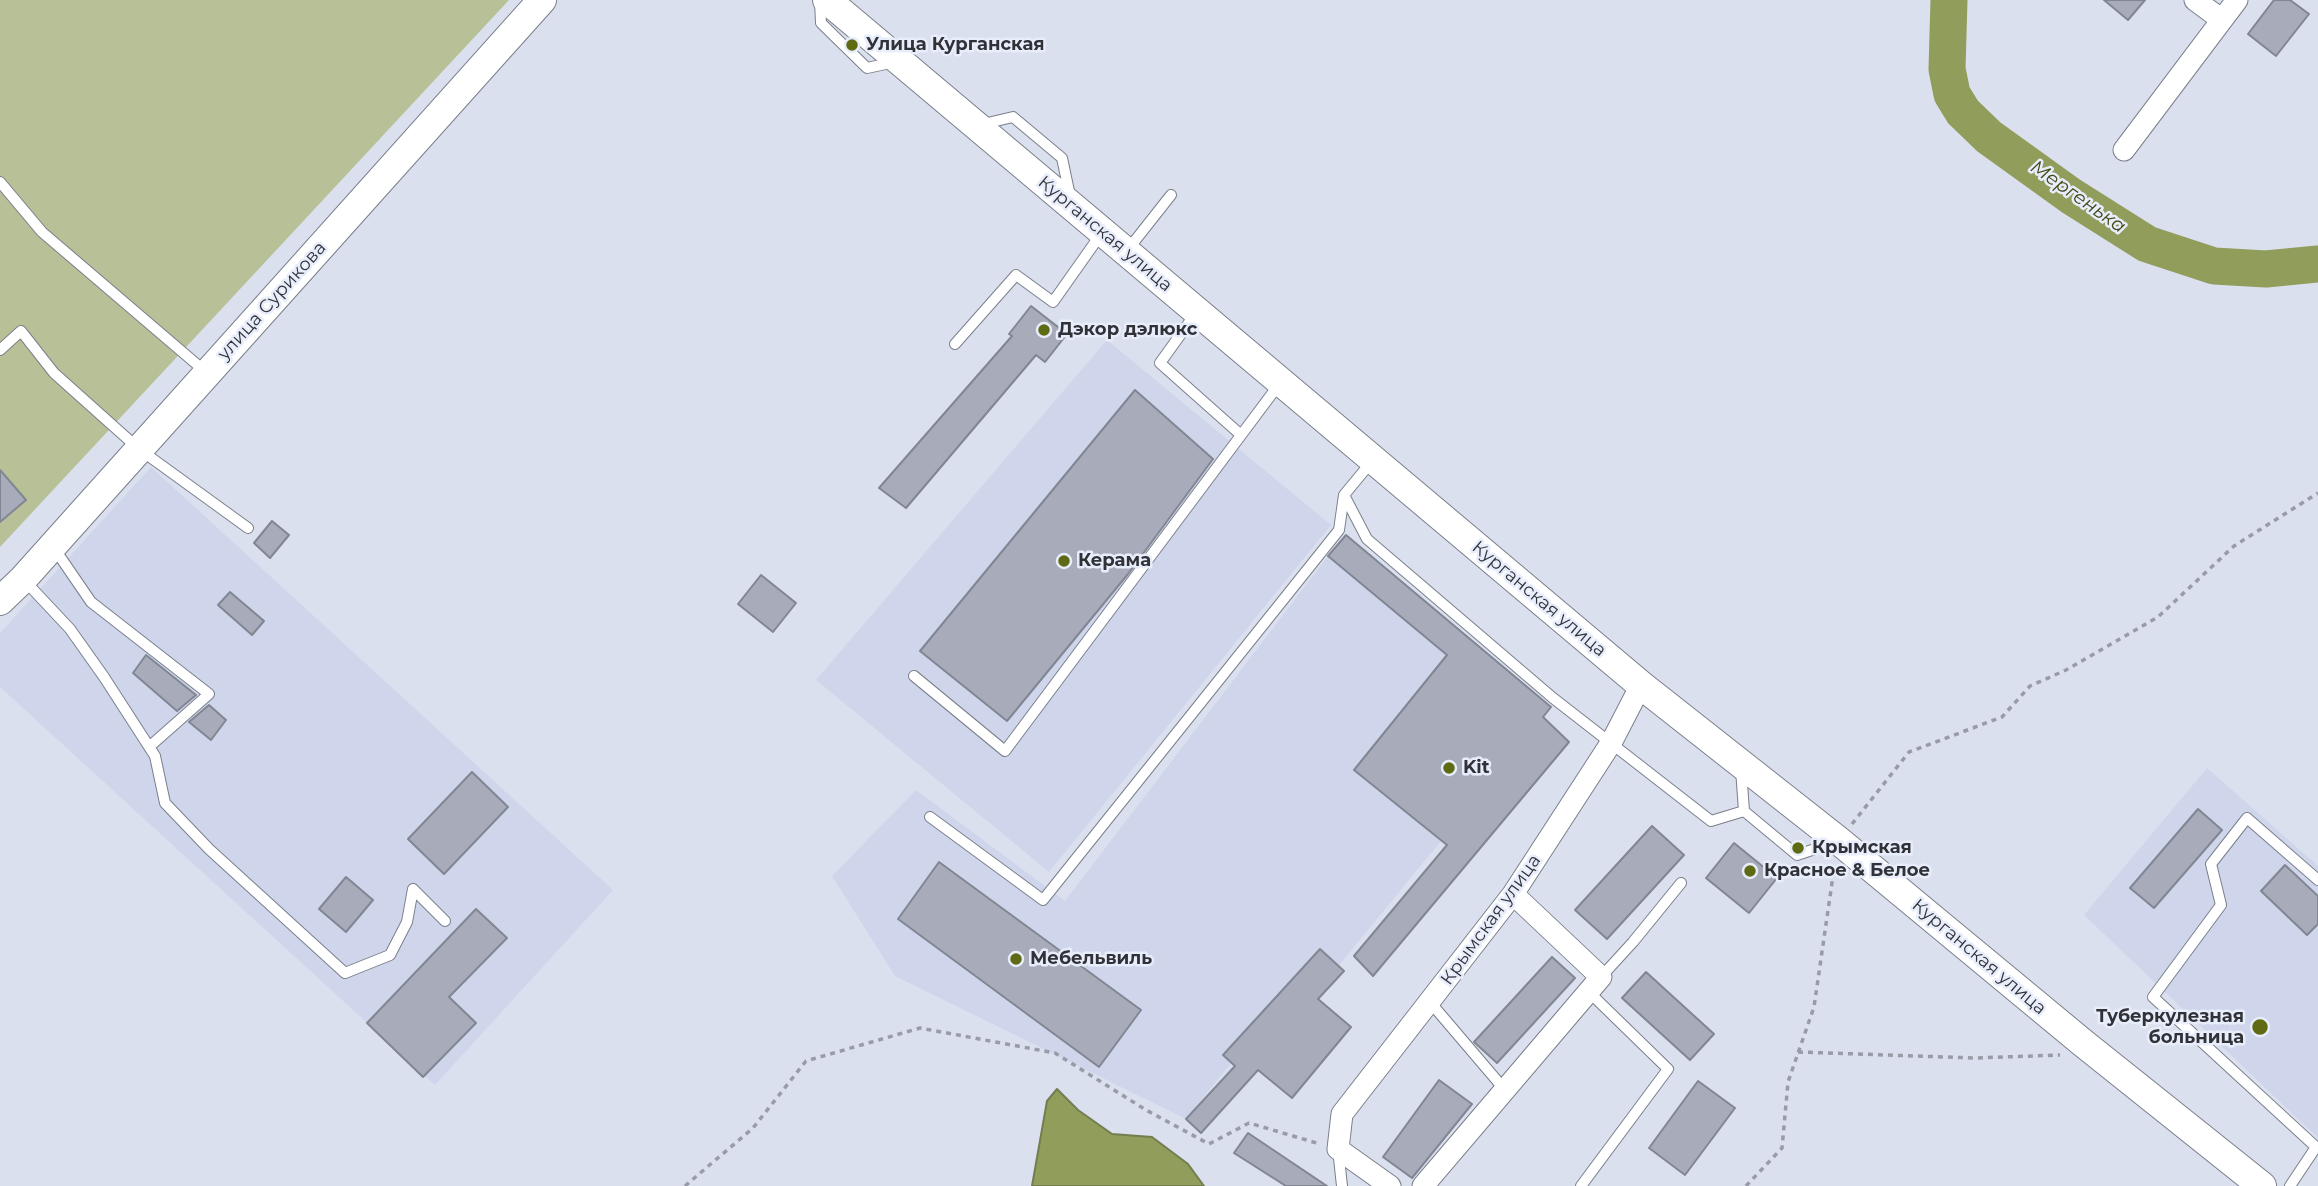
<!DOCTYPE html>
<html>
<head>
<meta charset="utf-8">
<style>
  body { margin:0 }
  canvas { display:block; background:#dbe0ee }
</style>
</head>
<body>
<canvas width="2318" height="1186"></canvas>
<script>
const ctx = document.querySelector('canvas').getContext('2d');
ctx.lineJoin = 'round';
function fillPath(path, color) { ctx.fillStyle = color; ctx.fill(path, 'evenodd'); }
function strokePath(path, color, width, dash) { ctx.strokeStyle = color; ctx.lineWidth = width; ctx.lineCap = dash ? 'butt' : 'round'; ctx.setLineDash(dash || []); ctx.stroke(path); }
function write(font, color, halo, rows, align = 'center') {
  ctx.font = font + ' Montserrat,sans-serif'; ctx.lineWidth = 5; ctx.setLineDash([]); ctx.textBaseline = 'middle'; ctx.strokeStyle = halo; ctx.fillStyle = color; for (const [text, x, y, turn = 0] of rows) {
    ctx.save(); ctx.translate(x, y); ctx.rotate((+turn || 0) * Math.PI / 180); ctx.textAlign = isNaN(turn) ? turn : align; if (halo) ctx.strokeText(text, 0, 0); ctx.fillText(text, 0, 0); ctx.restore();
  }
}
const built = new Path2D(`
  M1107,340L1331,525L1049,872L816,680Z
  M151,467L613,890L435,1085L0,687V633Z
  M1328,556L1534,728L1247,1077L1231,1063L1186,1119L895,976L832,876L916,790L1065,901Z
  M2207,768L2318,866V1138L2084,915Z`);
const green = new Path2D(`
  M0,0H509L0,547Z`);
const water = new Path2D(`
  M1057,1089L1078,1110L1112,1134L1152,1137L1188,1164L1204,1186H1032L1047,1101Z`);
const river = new Path2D(`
  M1949,0L1947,69L1952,94L1963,112L1989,137L2071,196L2147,244L2214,266L2266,269L2318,264`);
const building = new Path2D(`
  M2104,0H2145L2128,20Z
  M2274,0H2290L2309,14L2276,56L2248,34Z
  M1031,306L1067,334L1045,362L1036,355L906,508L879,488L1012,336L1009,334Z
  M1135,390L1213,459L1128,574L1007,721L920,651Z
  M0,470L26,500L0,522Z
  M272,521L289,535L270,558L254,543Z
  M1346,535L1551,707L1543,717L1569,742L1373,976L1354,956L1447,845L1354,770L1447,655L1328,556Z
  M761,575L796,603L773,632L738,604Z
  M230,592L264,621L252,635L218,605Z
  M146,655L196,695L177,711L133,673Z
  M209,705L226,720L211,740L189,722Z
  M472,772L508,807L444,874L408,839Z
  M2198,809L2222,830L2154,908L2130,888Z
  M1652,826L1684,855L1607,939L1575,910Z
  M1734,843L1777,878L1749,913L1706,878Z
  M939,862L1141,1010L1099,1067L898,919Z
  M2285,865L2318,896V924L2307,935L2261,891Z
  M346,877L373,900L346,932L319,909Z
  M476,909L507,938L449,997L476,1023L423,1077L367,1023Z
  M1320,949L1344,971L1318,999L1351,1027L1292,1098L1258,1070L1201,1133L1186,1119L1235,1066L1223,1055Z
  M1552,957L1575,978L1497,1063L1474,1042Z
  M1646,972L1714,1034L1690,1060L1622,998Z
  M1439,1080L1472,1104L1412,1178L1383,1157Z
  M1698,1081L1735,1108L1685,1175L1649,1148Z
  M1248,1133L1327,1186H1286L1234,1153Z`);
const path = new Path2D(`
  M1852,824L1909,752L2002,717L2030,686L2066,670L2158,617L2234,546L2318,493
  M1798,1052L1975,1058L2060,1055
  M685,1186L753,1128L806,1061L920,1028L1055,1053L1146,1110L1209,1144L1249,1123L1320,1144
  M1746,1186L1782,1148L1788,1082L1814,1007L1834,869`);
const lane = new Path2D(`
  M820,0L821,23L867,68L895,62
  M979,125L1013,117L1062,158L1070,196
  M0,182L42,232L207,373
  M1126,252L1171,195
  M1196,313L1160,363L1241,435
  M955,344L1016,275L1053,302L1101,234
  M0,350L21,331L54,373L139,449L248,528
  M1344,495L1367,539L1553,698L1711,821L1744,811
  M54,548L91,602L209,694L149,747
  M25,581L70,629L104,677L155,756L165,803L209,849L345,973L390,955L407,922L413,889
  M914,676L1005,751L1280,383
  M1741,769L1744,811L1797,855L1836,842
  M930,817L1043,900L1339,530L1344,495L1373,460
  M413,889L445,921
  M1601,977L1633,942L1681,883
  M1430,1002L1505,1090
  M1338,1149L1342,1186
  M1581,1186L1668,1069L1589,992
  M2290,1186L2316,1147L2153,997L2221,905L2211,864L2247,818L2318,880`);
const street = new Path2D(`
  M2195,0L2222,20
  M2124,150L2237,0
  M1390,1186L1338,1149L1342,1114L1513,894L1611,743L1641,685
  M1423,1186L1601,977L1513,894`);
const secondary = new Path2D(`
  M827,0L1641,685L1839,841L2083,1043L2262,1186
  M0,601L23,579L542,0`);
const markers = [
  [852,45,7,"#5f6b13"],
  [1044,330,7,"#5f6b13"],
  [1064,561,7,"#5f6b13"],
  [1449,768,7,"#5f6b13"],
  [1798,848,7,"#5f6b13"],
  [1750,871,7,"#5f6b13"],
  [1016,959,7,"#5f6b13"],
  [2260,1027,9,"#5f6b13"]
];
const poiNames = [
  ["Улица Курганская",866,45],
  ["Дэкор дэлюкс",1058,330],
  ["Керама",1078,561],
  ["Kit",1463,768],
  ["Крымская",1812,848],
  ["Красное & Белое",1764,871],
  ["Мебельвиль",1030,959],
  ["Туберкулезная",2244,1017,"right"],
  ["больница",2244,1038,"right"]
];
const streetNames = [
  ["Курганская улица",1105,234,40],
  ["улица Сурикова",272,301,-48],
  ["Курганская улица",1539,599,40],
  ["Крымская улица",1491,920,-54],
  ["Курганская улица",1979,957,40]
];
const waterNames = [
  ["Мергенька",2078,197,35]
];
fillPath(built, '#cfd6eb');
fillPath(green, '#b7c096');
fillPath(water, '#919d5a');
strokePath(water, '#747d50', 2);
strokePath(river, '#919d5a', 37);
fillPath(building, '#a8acba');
strokePath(building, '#818693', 2);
strokePath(lane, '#7a7f8b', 12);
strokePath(street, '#7a7f8b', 23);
strokePath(secondary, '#7a7f8b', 30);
strokePath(path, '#989ca6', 3.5, [5, 5]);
strokePath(lane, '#fff', 10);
strokePath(street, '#fff', 21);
strokePath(secondary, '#fff', 28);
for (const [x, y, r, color] of markers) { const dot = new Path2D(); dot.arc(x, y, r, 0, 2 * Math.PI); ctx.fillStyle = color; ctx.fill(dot); strokePath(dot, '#e8edfb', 2.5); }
write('bold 18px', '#303238', '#e8edfb', poiNames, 'left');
write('18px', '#303238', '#e8edfb', streetNames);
write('italic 19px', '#424a17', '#e8edfb', waterNames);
</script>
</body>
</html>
